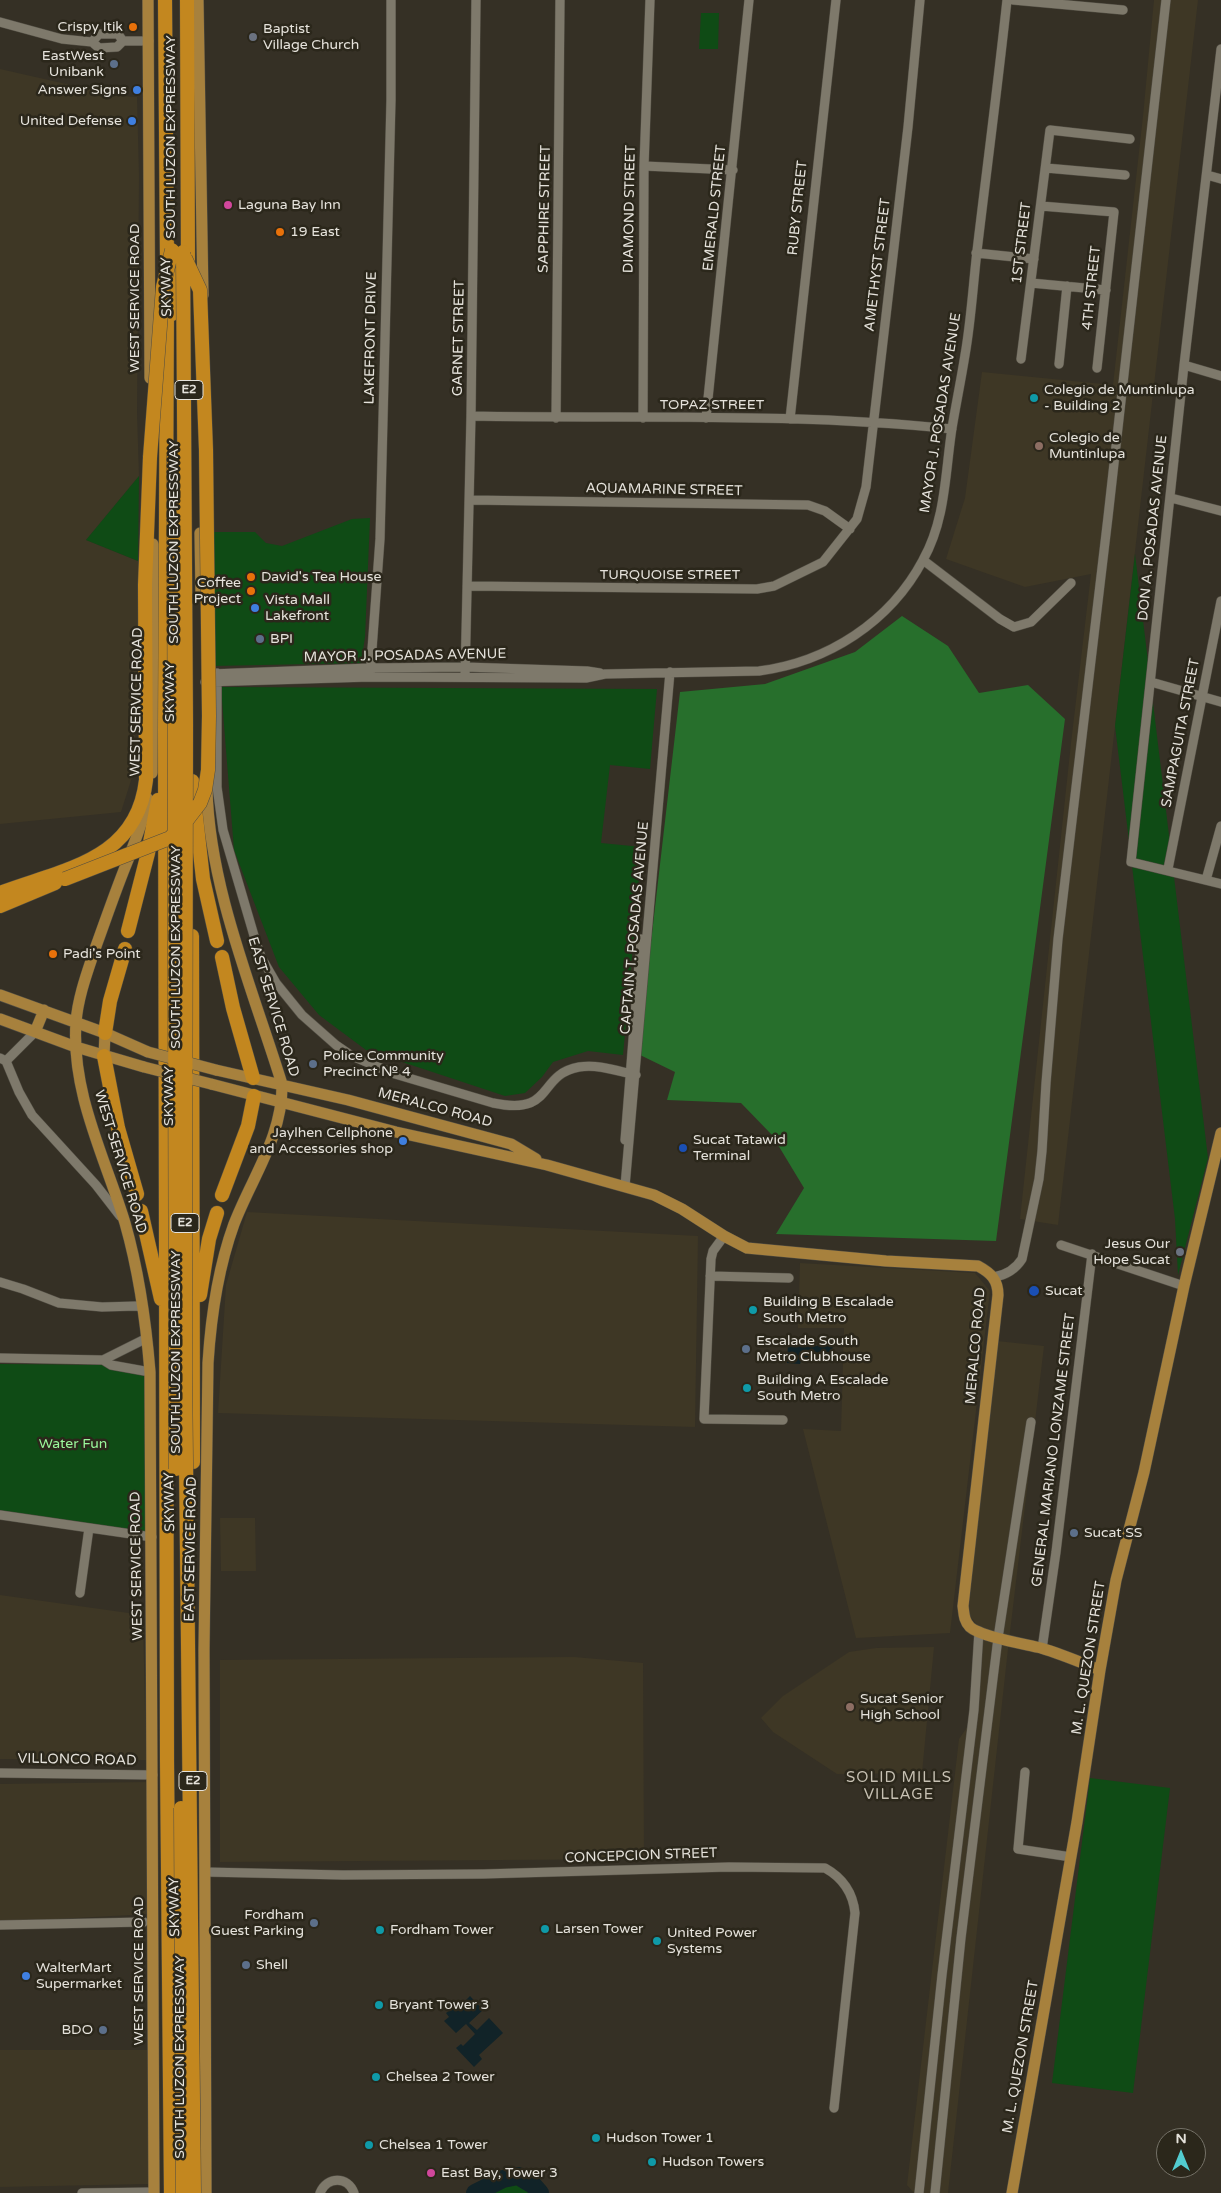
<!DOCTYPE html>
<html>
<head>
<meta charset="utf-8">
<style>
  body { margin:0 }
  #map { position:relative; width:1221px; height:2193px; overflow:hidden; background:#353025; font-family:"Varela Round",sans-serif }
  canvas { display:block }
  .north { position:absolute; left:1156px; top:2128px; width:50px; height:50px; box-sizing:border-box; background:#2b271b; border:1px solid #757268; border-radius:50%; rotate:0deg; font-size:14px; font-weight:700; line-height:20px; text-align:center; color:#e5e2db }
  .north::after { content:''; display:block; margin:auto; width:18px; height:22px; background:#52ccd0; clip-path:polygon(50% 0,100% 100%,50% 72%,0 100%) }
</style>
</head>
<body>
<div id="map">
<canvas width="1221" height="2193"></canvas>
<div class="north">N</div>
</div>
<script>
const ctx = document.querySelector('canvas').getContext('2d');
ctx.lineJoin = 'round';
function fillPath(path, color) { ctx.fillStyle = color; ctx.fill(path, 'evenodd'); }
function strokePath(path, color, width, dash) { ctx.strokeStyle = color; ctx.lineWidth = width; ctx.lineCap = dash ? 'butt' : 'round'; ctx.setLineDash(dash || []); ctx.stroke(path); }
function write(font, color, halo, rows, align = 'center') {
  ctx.font = font + ' "Varela Round",sans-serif'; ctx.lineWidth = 5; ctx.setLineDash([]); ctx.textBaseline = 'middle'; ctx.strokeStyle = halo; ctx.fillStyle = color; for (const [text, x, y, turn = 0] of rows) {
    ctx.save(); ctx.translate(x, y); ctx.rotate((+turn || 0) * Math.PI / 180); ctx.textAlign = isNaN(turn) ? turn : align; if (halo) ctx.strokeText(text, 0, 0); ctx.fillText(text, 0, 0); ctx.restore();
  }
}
const built = new Path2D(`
  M1154,0H1198L1058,1225L1020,1219L1071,743L1091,574L1025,587L946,559L965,498L982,372L1113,385L1143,116Z
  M0,69L119,96L137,97L139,176L137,413L139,476L86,540L138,561L139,638L133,774L121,812L0,824Z
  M247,1212L698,1236L695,1427L218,1413L226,1285Z
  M800,1263L975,1273L990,1291L950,1633L856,1638L803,1429L841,1431L844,1328H798Z
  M997,1341L1044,1346L1008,1649L948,2193H914L907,2185L959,1739L968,1726L977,1625L970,1616L969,1606Z
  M220,1518H255L256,1571H221Z
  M0,1595L143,1615L146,1760L0,1759Z
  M934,1647L922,1773L837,1774L773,1732L761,1718L783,1696L849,1652L876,1648Z
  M574,1657L643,1663L644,1859L220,1862V1660Z
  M149,1782V1914L0,1922V1784Z
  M0,2050H149L148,2184L0,2187Z`);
const green = new Path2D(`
  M701,13H719L718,49H699Z
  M139,476L138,561L86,540Z
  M370,518L365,637L361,663L212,666V532H255L266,543L282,546L352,519Z
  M1135,554L1208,1158L1178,1275L1175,1219L1115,726Z
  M221,687L657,689L650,769L610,765L601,843L642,847L623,1055L588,1051L553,1062L542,1077L525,1093L505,1096L366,1050L319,1015L279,967L234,850Z
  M0,1364L110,1365L147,1377L145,1532L0,1511Z
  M1090,1778L1170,1788L1133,2093L1052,2083Z
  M524,2184L532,2193H483L497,2185Z`);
const forest = new Path2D(`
  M902,616L948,646L979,693L1028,685L1065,719L996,1241L776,1234L804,1188L772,1135L741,1103L667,1100L675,1072L638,1054L680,692L765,684L855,652Z`);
const water = new Path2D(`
  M820,1343L831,1344L833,1346L831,1354L823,1353V1362L801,1361L800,1364L787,1363L788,1345L817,1346Z
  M470,1996L483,2010L469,2023L477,2030L489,2018L503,2033L479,2055L482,2059L474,2067L456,2048L461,2044L463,2046L475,2034L466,2024L456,2033L444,2021L449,2017L446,2013L449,2011L446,2008L452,2002L455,2005L457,2002L461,2005Z`);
const river = new Path2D(`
  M475,2193L503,2179L518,2176L533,2185L540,2193`);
const minor = new Path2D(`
  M1013,0L1123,10
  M0,22L62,39L92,42L99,48L117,47L123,41
  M123,41H149
  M92,42L99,34H118L123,41
  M1221,49L1184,365L1131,862L1221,884
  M644,166L733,170
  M1046,168L1125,175
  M1207,175L1221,179
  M1041,206L1114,212L1097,368
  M976,253L1034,259
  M1031,283L1106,290
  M1021,359L1050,130L1130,139
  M1059,364L1067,286
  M1184,365L1221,376
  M471,416C631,419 792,412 952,429
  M556,418L560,0
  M643,418L644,166L650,0
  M706,418L749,0
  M790,419L836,0
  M1171,498L1221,511
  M470,500L808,505L825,511L850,529
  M923,560L1000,619L1014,627L1031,622L1071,583
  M467,586L757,589L774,586L823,562L857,519L866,487L908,127L920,0
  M217,673V787L223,830L255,939L261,957L276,983L302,1015L336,1045L352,1056L395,1074L493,1103C556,1116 536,1075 579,1067C599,1064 617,1071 636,1075
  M211,674L370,668L465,667L587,671L600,673
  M370,677L380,539L391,100V0
  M465,677L471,416L476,0
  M205,682L370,677L586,678L605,674L759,671C828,662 890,622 923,560C946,519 945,473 952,428C956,404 961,380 965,355C971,321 973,286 977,251C987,167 998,84 1007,0
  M1151,682L1221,702
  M1168,869L1221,601
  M1206,880L1221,826
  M0,1058L6,1061L19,1092L32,1115L96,1185L120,1216
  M6,1061L35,1032
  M625,1140L641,939
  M625,1186L670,672
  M724,1236L713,1251L711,1259L704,1419L783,1420
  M1061,1245L1184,1286
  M710,1276L789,1278
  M994,1277C1006,1275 1015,1270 1022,1259L1039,1179L1042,1151L1046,1083L1058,939L1108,517L1166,0
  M0,1282L23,1289L59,1303L102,1307L137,1306L143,1308
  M0,1358L103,1360L147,1338
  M103,1360L111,1365L150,1372
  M0,1515L152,1537
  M80,1593L89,1528
  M1042,1649L1056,1552L1092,1254
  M1025,1772L1018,1849L1071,1857
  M0,1773L153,1775
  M205,1872L343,1875L483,1874L729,1867L825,1868C843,1878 853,1893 855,1913L834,2108
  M0,1925L144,1922
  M82,2193L154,2192
  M320,2193C327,2176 348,2176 354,2193
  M919,2193L942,1975L974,1710L979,1631
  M935,2193L961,1938L998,1638L1031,1422`);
const major = new Path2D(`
  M148,0L150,378
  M198,0L203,295
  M200,533L201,595
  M152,773L153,544
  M148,799C144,820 135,840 128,860C116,889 106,919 95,949C87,973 78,997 76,1022C71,1093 105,1157 125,1223C139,1272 146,1322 150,1372L154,2193
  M0,995L105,1033L148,1052
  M0,1019L76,1047L144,1067
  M35,1032L44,1010
  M104,1056L105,1033
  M216,1070L348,1100L511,1144L536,1159
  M211,1084L396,1132L547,1165L654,1195L682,1209L724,1236L747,1248L886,1261L978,1266C991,1273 998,1280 998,1295L963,1606C964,1614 964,1621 970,1627C981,1637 1025,1644 1041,1648C1061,1654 1080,1662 1100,1670
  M206,2193L204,1649L208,1363C211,1316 218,1268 234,1224C252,1177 283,1136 282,1084C253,990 209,887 207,788
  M1012,2193L1077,1822L1100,1670L1116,1580L1144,1472L1184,1286L1221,1133`);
const highway = new Path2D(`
  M165,0L167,262
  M187,0L188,265
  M172,261V314
  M167,304L165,729L167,1760L171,2193
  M192,781L203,879L217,941
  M0,893C63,869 137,861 146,780L145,585L150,457
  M0,906L55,883
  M128,931L148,853L158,800
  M192,936L193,1462
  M222,957L233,1008L253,1078
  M105,1033L110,1001L125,949
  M104,1056L118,1128L137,1194
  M222,1195L248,1126L254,1096
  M141,1211L161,1299
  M200,1295L209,1239L217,1213`);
const majorBridge = new Path2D(`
  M148,1052L216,1070
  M144,1067L211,1084`);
const highwayBridge = new Path2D(`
  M183,252L186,724L185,1369L194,2193
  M174,455L176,1469
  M150,457L163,287L172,250
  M65,879L170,838L187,820L200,803L205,790L208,770L209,716L206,450L200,290L185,258
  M181,1808L183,2193`);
const markers = [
  [133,27,5,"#e8710a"],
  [253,37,5,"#6b7280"],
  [114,64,5,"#5c6f8a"],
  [137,90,5,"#3f7fe0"],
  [132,121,5,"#3f7fe0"],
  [228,205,5,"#d1479c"],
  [280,232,5,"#e8710a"],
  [1034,398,5,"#0f9aa8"],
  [1039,446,5,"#8d6e63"],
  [251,577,5,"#e8710a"],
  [251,591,5,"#e8710a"],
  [255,608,5,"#3f7fe0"],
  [260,639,5,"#5c6f8a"],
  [53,954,5,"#e8710a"],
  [313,1064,5,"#5c6f8a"],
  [403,1141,5,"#3f7fe0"],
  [683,1148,5,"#1a4fb4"],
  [1180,1252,5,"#6b7280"],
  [1034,1291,6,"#1a4fb4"],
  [753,1310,5,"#0f9aa8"],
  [746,1349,5,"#5c6f8a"],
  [747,1388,5,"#0f9aa8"],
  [1074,1533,5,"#5c6f8a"],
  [850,1707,5,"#8d6e63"],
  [314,1923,5,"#5c6f8a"],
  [545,1929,5,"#0f9aa8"],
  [380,1930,5,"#0f9aa8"],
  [657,1941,5,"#0f9aa8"],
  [246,1965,5,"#5c6f8a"],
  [26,1976,5,"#3f7fe0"],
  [379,2005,5,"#0f9aa8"],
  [103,2030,5,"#5c6f8a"],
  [376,2077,5,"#0f9aa8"],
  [596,2138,5,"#0f9aa8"],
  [369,2145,5,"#0f9aa8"],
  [652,2162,5,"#0f9aa8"],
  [431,2173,5,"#d1479c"]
];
const shields = [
  [189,390,28],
  [185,1223,28],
  [193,1781,28]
];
const shieldNames = [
  ["E2",189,390],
  ["E2",185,1223],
  ["E2",193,1781]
];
const poiNames = [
  ["Crispy Itik",123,27,"right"],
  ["Baptist",263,29],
  ["Village Church",263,45],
  ["EastWest",104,56,"right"],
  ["Unibank",104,72,"right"],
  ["Answer Signs",127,90,"right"],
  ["United Defense",122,121,"right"],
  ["Laguna Bay Inn",238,205],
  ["19 East",290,232],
  ["Colegio de Muntinlupa",1044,390],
  ["- Building 2",1044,406],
  ["Colegio de",1049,438],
  ["Muntinlupa",1049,454],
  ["David's Tea House",261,577],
  ["Coffee",241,583,"right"],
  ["Project",241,599,"right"],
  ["Vista Mall",265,600],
  ["Lakefront",265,616],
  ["BPI",270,639],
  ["Padi's Point",63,954],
  ["Police Community",323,1056],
  ["Precinct № 4",323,1072],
  ["Jaylhen Cellphone",393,1133,"right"],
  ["and Accessories shop",393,1149,"right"],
  ["Sucat Tatawid",693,1140],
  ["Terminal",693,1156],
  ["Jesus Our",1170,1244,"right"],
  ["Hope Sucat",1170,1260,"right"],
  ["Sucat",1045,1291],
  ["Building B Escalade",763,1302],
  ["South Metro",763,1318],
  ["Escalade South",756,1341],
  ["Metro Clubhouse",756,1357],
  ["Building A Escalade",757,1380],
  ["South Metro",757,1396],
  ["Sucat SS",1084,1533],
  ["Sucat Senior",860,1699],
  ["High School",860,1715],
  ["Fordham",304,1915,"right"],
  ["Guest Parking",304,1931,"right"],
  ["Larsen Tower",555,1929],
  ["Fordham Tower",390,1930],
  ["United Power",667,1933],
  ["Systems",667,1949],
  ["Shell",256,1965],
  ["WalterMart",36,1968],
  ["Supermarket",36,1984],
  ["Bryant Tower 3",389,2005],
  ["BDO",93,2030,"right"],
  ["Chelsea 2 Tower",386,2077],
  ["Hudson Tower 1",606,2138],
  ["Chelsea 1 Tower",379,2145],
  ["Hudson Towers",662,2162],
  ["East Bay, Tower 3",441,2173]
];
const streetNames = [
  ["SOUTH LUZON EXPRESSWAY",171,137,-90],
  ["EMERALD STREET",715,208,-84],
  ["RUBY STREET",798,208,-84],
  ["SAPPHIRE STREET",545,209,-89],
  ["DIAMOND STREET",630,209,-89],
  ["1ST STREET",1022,243,-83],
  ["AMETHYST STREET",878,265,-83],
  ["SKYWAY",167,287,-91],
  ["4TH STREET",1092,288,-84],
  ["WEST SERVICE ROAD",135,298,-90],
  ["LAKEFRONT DRIVE",371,338,-89],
  ["GARNET STREET",459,338,-89],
  ["TOPAZ STREET",712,405],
  ["MAYOR J. POSADAS AVENUE",941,413,-81],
  ["AQUAMARINE STREET",664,490,1],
  ["DON A. POSADAS AVENUE",1153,528,-84],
  ["SOUTH LUZON EXPRESSWAY",174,542,-90],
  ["TURQUOISE STREET",670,575],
  ["MAYOR J. POSADAS AVENUE",405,656,-1],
  ["SKYWAY",170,692,-90],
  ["WEST SERVICE ROAD",137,702,-89],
  ["SAMPAGUITA STREET",1181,733,-79],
  ["CAPTAIN T. POSADAS AVENUE",635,928,-85],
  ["SOUTH LUZON EXPRESSWAY",176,947,-90],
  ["EAST SERVICE ROAD",273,1007,73],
  ["SKYWAY",169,1096,-90],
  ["MERALCO ROAD",435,1108,15],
  ["WEST SERVICE ROAD",120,1162,73],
  ["MERALCO ROAD",976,1346,-85],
  ["SOUTH LUZON EXPRESSWAY",176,1352,-90],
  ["GENERAL MARIANO LONZAME STREET",1054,1450,-83],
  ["SKYWAY",170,1502,-91],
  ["EAST SERVICE ROAD",191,1549,-89],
  ["WEST SERVICE ROAD",137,1566,-91],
  ["M. L. QUEZON STREET",1089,1658,-81],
  ["VILLONCO ROAD",77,1760,1],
  ["CONCEPCION STREET",641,1856,-2],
  ["SKYWAY",175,1907,-91],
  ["WEST SERVICE ROAD",139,1971,-90],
  ["SOUTH LUZON EXPRESSWAY",180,2057,-90],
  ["M. L. QUEZON STREET",1021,2057,-80]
];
const parkNames = [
  ["Water Fun",73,1444]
];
const neighbourhoodNames = [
  ["SOLID MILLS",899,1778],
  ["VILLAGE",899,1795]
];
fillPath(built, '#3e3725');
fillPath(green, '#0f4b15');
fillPath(forest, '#276f2c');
fillPath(water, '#112328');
strokePath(river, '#112328', 18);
strokePath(minor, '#514d43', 10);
strokePath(major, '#514d43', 12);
strokePath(highway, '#514d43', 15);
strokePath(minor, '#7e796b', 9);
strokePath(major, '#a7813d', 11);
strokePath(highway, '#c3871f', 14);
strokePath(majorBridge, '#514d43', 12, []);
strokePath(highwayBridge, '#514d43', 15, []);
strokePath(majorBridge, '#a7813d', 11);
strokePath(highwayBridge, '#c3871f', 14);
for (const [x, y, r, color] of markers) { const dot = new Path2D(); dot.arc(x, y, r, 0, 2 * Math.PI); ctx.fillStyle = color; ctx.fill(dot); strokePath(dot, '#2b271b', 2); }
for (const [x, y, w] of shields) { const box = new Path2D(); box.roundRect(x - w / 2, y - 9.5, w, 19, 4); ctx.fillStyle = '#2b271b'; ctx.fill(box); strokePath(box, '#e5e2db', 1); }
write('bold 12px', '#e5e2db', null, shieldNames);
write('14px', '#e5e2db', '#2b271b', poiNames, 'left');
write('14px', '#e5e2db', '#2b271b', streetNames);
write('14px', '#9af89b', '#2b271b', parkNames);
ctx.letterSpacing = '1px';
write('15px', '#c7c1b3', '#2b271b', neighbourhoodNames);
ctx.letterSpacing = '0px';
</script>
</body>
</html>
